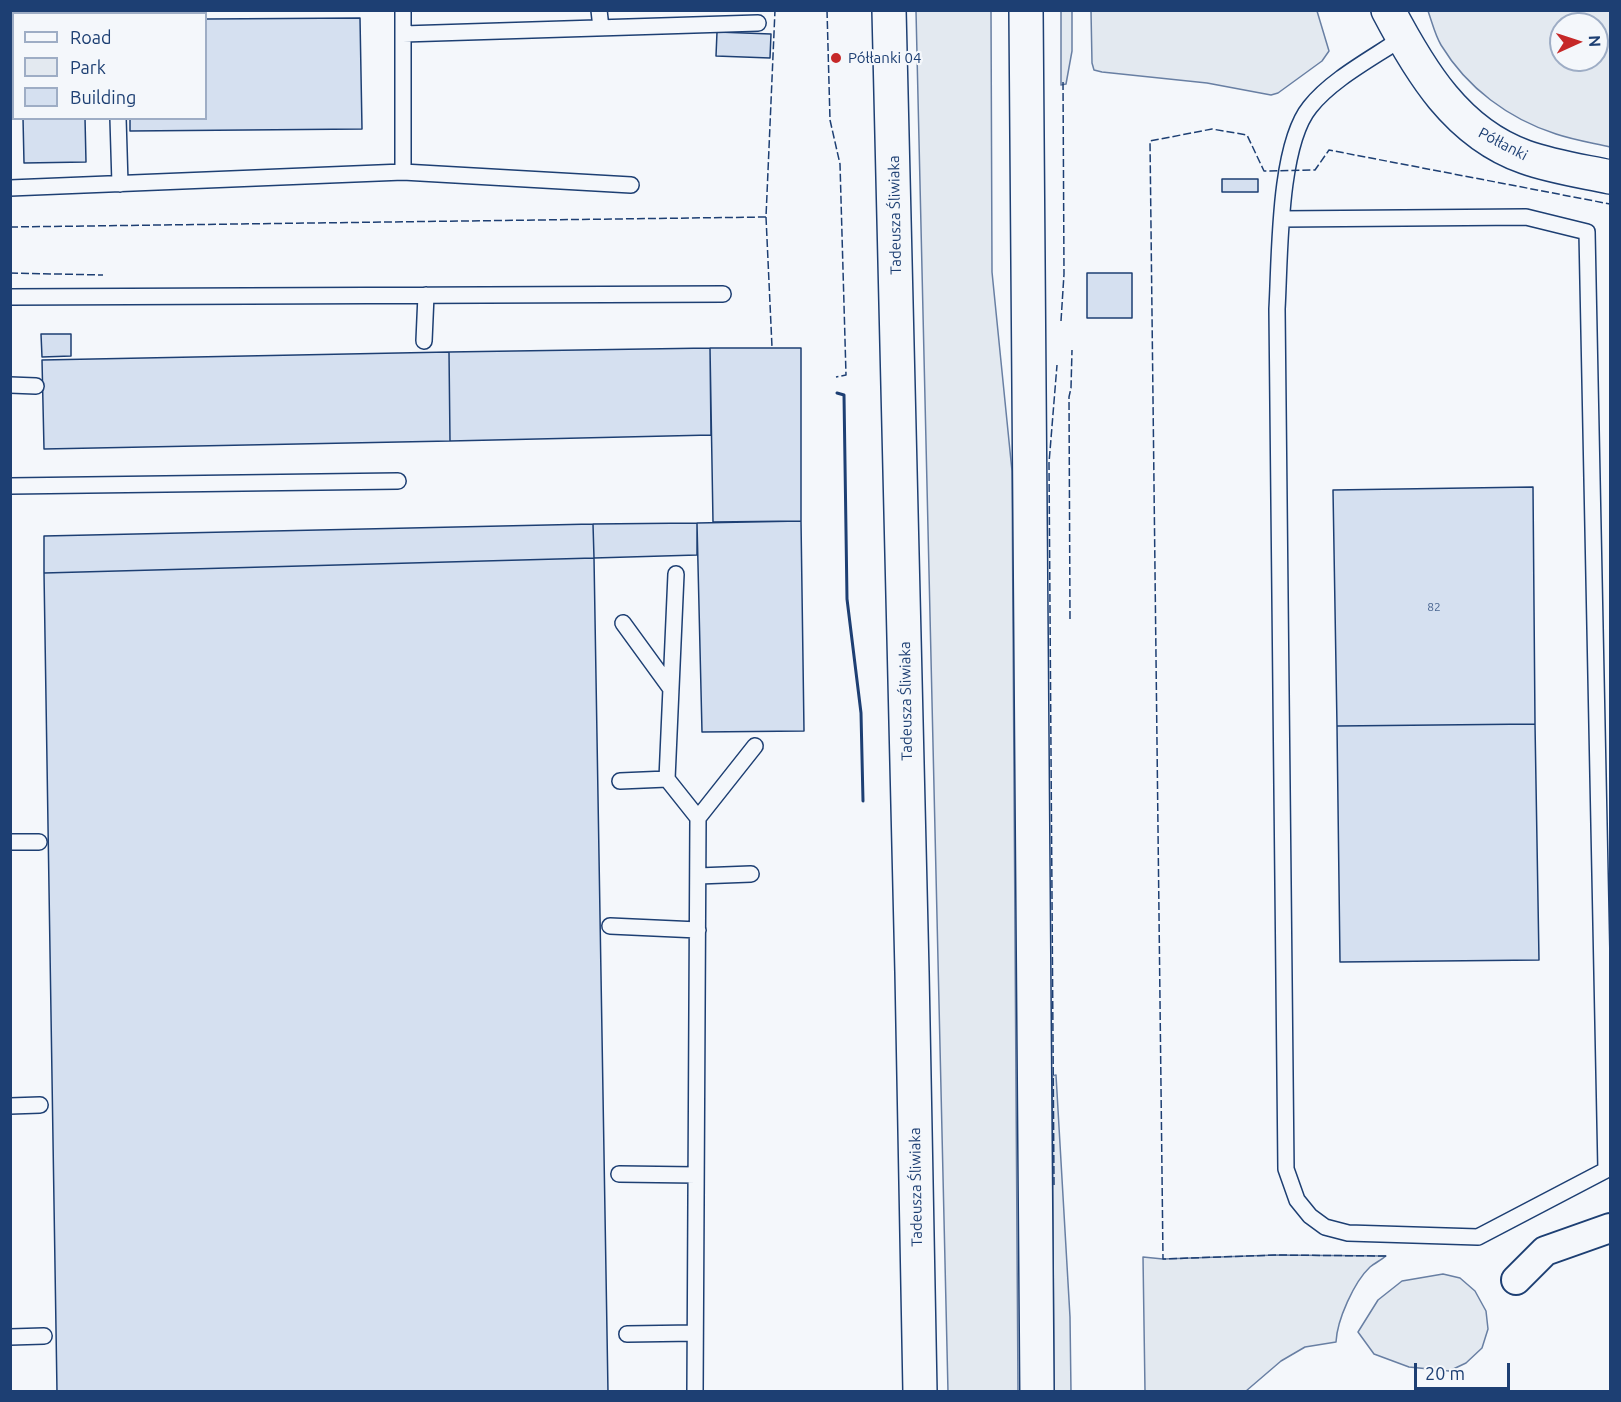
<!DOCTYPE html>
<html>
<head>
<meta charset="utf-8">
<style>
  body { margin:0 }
  #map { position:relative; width:1621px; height:1402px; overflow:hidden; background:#f4f7fb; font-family:Ubuntu,sans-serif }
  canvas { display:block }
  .frame { position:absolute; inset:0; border:12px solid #1d3f73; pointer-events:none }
  .legend { position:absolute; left:12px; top:12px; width:195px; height:108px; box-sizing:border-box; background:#f4f7fb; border:2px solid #9eadc5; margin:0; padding:8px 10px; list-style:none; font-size:18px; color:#1d3f73 }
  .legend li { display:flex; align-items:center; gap:12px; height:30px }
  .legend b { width:30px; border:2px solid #9eadc5 }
  .north { position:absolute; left:1549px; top:12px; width:60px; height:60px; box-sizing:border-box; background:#f4f7fb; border:2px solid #9eadc5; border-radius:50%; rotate:87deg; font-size:16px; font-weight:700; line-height:24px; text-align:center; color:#1d3f73 }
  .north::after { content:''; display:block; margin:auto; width:21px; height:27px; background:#c62828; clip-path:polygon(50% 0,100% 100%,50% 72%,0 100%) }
  .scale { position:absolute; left:1414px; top:1363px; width:96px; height:27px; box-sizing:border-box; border:3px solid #1d3f73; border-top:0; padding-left:8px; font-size:18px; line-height:21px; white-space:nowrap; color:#1d3f73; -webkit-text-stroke:4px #f4f7fb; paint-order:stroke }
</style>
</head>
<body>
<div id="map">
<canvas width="1621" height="1402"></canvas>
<div class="frame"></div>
<ul class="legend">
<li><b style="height:8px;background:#f4f7fb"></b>Road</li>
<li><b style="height:16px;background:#e3e9f0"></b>Park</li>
<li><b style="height:16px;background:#d5e0f0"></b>Building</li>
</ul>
<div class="north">N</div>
<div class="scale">20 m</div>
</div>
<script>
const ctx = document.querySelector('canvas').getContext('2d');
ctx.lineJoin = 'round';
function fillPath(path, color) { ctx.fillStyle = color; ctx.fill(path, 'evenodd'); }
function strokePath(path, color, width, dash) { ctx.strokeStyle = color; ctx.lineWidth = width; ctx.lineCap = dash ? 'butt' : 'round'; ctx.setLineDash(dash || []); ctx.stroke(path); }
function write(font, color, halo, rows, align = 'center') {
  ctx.font = font + ' Ubuntu,sans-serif'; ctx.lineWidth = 4.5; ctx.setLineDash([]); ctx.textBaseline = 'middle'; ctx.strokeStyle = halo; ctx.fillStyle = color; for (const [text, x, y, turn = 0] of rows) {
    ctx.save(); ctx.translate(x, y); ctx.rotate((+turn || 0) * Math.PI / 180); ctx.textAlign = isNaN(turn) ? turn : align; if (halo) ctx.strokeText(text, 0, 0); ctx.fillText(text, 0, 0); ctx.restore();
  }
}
const green = new Path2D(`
  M916,11H991L992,272L1012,471L1018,1391H948Z
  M1061,11H1072V51L1066,84L1061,85Z
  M1091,11H1317L1329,51L1322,61L1278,93L1271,95L1207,83L1102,72L1094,70L1092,63Z
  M1428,11H1610V147C1593,143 1574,140 1556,134C1509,119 1467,88 1441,45C1435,35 1432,22 1428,11ZM1561,24H1597V60H1561Z
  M1056,1075L1070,1317L1071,1392L1054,1391L1052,1076Z
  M1276,1255L1386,1256C1381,1260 1375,1263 1370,1267C1354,1282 1337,1320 1336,1342L1305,1347L1281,1361L1246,1391H1145L1143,1257L1163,1259Z
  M1443,1274L1460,1278L1475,1291L1486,1311L1488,1329L1482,1348L1466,1363L1449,1371L1409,1367L1374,1354L1358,1332L1378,1300L1402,1281Z`);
const building = new Path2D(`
  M360,18L362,129L130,131V118H206V19Z
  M717,32L771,34L770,58L716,56Z
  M23,118H85L86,162L24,163Z
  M1222,179H1258V192H1222Z
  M1087,273H1132V318H1087Z
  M41,334H71V356L42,357Z
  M710,348H801V521L713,522Z
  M710,348L711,435L450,441L449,352Z
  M449,352L450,441L44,449L42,360Z
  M1533,487L1535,724L1337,726L1333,490Z
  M801,521L804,731L702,732L697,523Z
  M697,523V555L594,558L593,524Z
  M593,524L594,558L44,573V536Z
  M594,558L608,1392H57L44,573Z
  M1535,724L1539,960L1340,962L1337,726Z`);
const lane = new Path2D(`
  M116,10V14
  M403,10V172
  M599,10L601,28
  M403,34L758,23
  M118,118L120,184
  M10,188L403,172L631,185
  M1282,219L1526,217L1587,232L1606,1170L1478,1237L1348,1233L1325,1227L1310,1216L1297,1200L1286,1169L1277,309C1280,258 1278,146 1310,107C1332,79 1373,58 1402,38
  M10,297L723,294
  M424,341L426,295
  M10,385L36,386
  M10,486L398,481
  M676,574L667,779L698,818L695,1392
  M623,623L671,689
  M620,781L667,779
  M698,818L755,746
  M10,842H39
  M698,876L751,874
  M610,926L698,930
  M10,1106L40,1105
  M619,1174L696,1175
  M627,1334L695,1333
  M10,1337L44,1336`);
const street = new Path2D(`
  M1516,1280L1545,1251L1610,1228`);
const secondary = new Path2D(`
  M1388,10C1420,71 1457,133 1525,157C1553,167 1582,171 1610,177`);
const primary = new Path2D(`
  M889,10L912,972L920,1392
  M1026,10L1037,1392`);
const fence = new Path2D(`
  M827,10L830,120L840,164L846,375L836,377
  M766,217L772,347
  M10,227L766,217L775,10
  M10,273L103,275
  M1061,321L1064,274L1063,79
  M1070,619L1069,397L1071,388L1072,350
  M1054,1185L1049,463L1057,365
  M1386,1256L1276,1255L1163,1259L1150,141L1212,129L1247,135L1264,171L1315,170L1329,150L1610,204`);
const wall = new Path2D(`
  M837,393L844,395L847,599L861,713L863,801`);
const markers = [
  [836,58,6,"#c62828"]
];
const numberNames = [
  ["82",1434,607]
];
const poiNames = [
  ["Półłanki 04",848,58]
];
const streetNames = [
  ["Półłanki",1503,144,28],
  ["Tadeusza Śliwiaka",895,215,-91],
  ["Tadeusza Śliwiaka",906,701,-91],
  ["Tadeusza Śliwiaka",916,1187,-91]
];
fillPath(green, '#e3e9f0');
strokePath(green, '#687fa3', 1.5);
fillPath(building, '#d5e0f0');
strokePath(building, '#1d3f73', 1.5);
strokePath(lane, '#1d3f73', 18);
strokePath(street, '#1d3f73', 32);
strokePath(secondary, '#1d3f73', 36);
strokePath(primary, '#1d3f73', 36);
strokePath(lane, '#f4f7fb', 15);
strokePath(street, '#f4f7fb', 28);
strokePath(secondary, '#f4f7fb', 33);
strokePath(primary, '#f4f7fb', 33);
strokePath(fence, '#1d3f73', 1.5, [8, 3]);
strokePath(wall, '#1d3f73', 3);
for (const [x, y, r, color] of markers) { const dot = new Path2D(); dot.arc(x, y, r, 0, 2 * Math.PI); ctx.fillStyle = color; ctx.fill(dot); strokePath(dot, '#f4f7fb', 2); }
write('12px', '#4b6792', null, numberNames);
write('15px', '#1d3f73', '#f4f7fb', poiNames, 'left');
write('15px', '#1d3f73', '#f4f7fb', streetNames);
</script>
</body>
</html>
